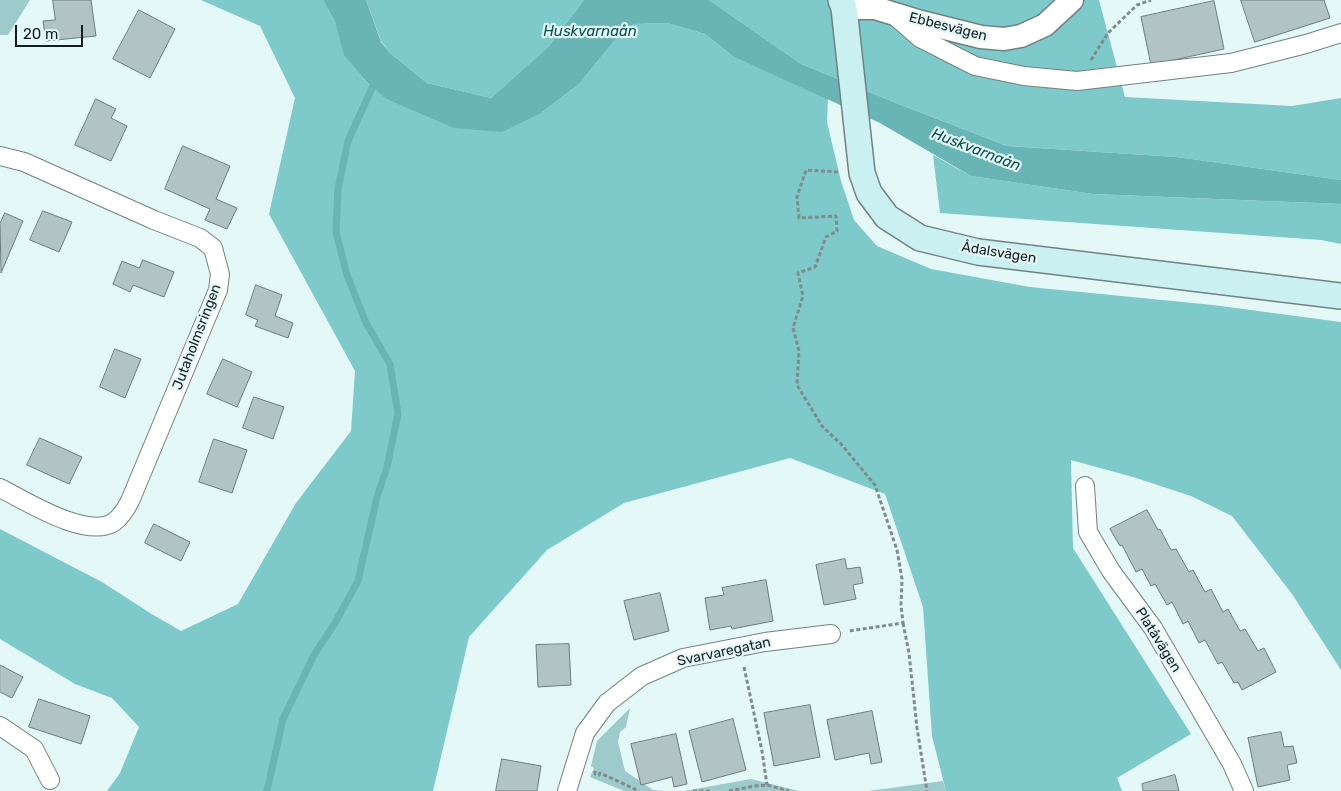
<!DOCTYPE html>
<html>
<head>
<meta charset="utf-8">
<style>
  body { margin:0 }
  #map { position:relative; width:1341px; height:791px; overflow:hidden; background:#e5f8f8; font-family:Rubik,sans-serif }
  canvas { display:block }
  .scale { position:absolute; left:15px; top:25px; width:68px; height:22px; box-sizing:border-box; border:2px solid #161d1d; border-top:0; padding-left:6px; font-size:15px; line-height:18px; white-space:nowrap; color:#161d1d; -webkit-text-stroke:4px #e5f8f8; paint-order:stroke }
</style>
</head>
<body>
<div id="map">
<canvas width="1341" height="791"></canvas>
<div class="scale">20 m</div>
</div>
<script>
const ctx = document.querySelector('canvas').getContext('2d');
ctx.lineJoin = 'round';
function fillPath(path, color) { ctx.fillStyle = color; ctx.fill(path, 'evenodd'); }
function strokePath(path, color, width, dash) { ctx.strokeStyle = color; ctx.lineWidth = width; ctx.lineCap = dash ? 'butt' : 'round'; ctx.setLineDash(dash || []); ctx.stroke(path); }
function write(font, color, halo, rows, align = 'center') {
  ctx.font = font + ' Rubik,sans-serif'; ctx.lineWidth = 4.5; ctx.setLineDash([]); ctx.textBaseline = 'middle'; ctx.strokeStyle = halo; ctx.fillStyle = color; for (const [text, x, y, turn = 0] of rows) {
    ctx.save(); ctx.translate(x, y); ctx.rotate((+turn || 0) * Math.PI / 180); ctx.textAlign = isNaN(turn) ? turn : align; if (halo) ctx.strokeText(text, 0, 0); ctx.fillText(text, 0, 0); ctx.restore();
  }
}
const green = new Path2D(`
  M0,0H30L8,35H0Z
  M630,708L626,727L620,732L618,742L625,771L653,790L664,791H624L590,777L594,768L591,766L597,741Z
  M751,779L799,791H684Z
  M943,781L946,791H868Z`);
const forest = new Path2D(`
  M201,0H323L335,22L345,55L365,80L384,98L410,108L541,113L579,84L614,41L634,24L667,23L705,34L734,57L828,98L827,122L841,181L854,220L877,246L931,269L1030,287L1213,305L1341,322V670L1292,594L1232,516L1191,496L1133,477L1071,460L1073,548L1191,734L1117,778L1122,791H946L932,736L923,607L885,494L790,458L624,503L547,550L469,637L433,791H107L120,773L139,727L112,698L75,684L0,639V529L102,582L150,613L181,631L238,604L296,503L351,431L355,371L269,214L295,98L260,26Z
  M366,0H584L549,46L491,98L427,83L390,53L381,41Z
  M709,0H1099L1125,97L1292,106L1341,98V180L1177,157L1007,146L896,103L801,64Z
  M933,155L971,176L1093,194L1341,204V244L1321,240L940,213Z`);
const water = new Path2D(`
  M323,0H366L381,42L390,53L427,83L491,98L549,46L584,0H709L801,64L896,103L1007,146L1177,157L1341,180V204L1093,194L971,176L880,123L734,57L705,34L667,23L634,24L614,41L579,84L541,113L502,132L454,128L384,98L365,80L344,55L335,22Z`);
const stream = new Path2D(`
  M267,791L283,719L314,655L335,623L358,581L377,497L387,467L398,414L390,364L366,323L347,275L336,232L338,189L348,141L376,79`);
const building = new Path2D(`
  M53,0H91L96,36L46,41L43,21L55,20Z
  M1241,0H1324L1330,18L1255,42Z
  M1214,1L1224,49L1151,65L1141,17Z
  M139,10L175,29L150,78L113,59Z
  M96,99L116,109L111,118L127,126L111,161L75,145Z
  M183,146L230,166L216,199L237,208L227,229L205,220L210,209L165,189Z
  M43,211L72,222L59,252L30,240Z
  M5,213L23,221L1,273L0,224Z
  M143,260L174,272L164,297L133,285L130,292L113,284L122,261L139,268Z
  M256,285L282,295L275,316L293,323L288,338L255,326L258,320L246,315Z
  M115,349L141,359L125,398L100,387Z
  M223,359L252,372L237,407L207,394Z
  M254,397L284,407L273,439L243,428Z
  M40,438L82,457L69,484L27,465Z
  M214,439L247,450L232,493L199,482Z
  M1147,510L1158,530L1160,529L1171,550L1176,549L1189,572L1193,570L1205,592L1211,589L1223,612L1228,609L1240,631L1245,629L1258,651L1264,648L1276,672L1242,690L1238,682L1234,683L1222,662L1218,664L1205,640L1199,643L1188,621L1183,624L1172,602L1167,605L1155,584L1151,586L1142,569L1136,572L1122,545L1120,546L1110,529Z
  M154,524L190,542L181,561L145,543Z
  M845,559L847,569L860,567L863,583L853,585L856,599L824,605L816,565Z
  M766,580L773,621L732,629L731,626L710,630L705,598L724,595L722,588Z
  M660,593L669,631L634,640L624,601Z
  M569,644L571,685L538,687L536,645Z
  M0,665L23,677L12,698L0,692Z
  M39,699L90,716L81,744L29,727Z
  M810,705L820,757L774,766L764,713Z
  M872,711L882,762L871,764L869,753L835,760L827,720Z
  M733,719L746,770L702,782L689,731Z
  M1281,732L1284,747L1293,746L1297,763L1287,765L1290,780L1258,787L1248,738Z
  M676,734L687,784L674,787L672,777L641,785L631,744Z
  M502,759L541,766L537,791H496Z
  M1175,775L1179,791H1143L1142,784Z`);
const path = new Path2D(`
  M1091,60L1108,33L1137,5L1151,0
  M838,172L806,170L797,197L799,218L836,216L837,231L826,237L815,267L798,273L803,296L793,328L799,351L797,385L822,426L841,444L875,485L897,550L902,579L901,605L903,623L849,631
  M903,623L909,653L917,728L927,791
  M744,667L762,751L767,785
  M595,771V774L599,775L600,773L639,791
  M693,791H710
  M729,791L755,786L767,785L789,791`);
const minor = new Path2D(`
  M895,16L920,38L975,66L1024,76L1077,81L1231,63L1306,44L1341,33
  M0,156L24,162L154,220L200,238L213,248L220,274L218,290L130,501C126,509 122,516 114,522C87,540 26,501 0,488
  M1085,486L1088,532L1111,571L1153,628L1232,764L1244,791
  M0,726L34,749L50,780
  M567,791L585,733L607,703L642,676L683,658L765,642L831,634`);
const tertiary = new Path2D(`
  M844,8H875L921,22L981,37L1004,39L1021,36L1045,25L1072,0`);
const secondary = new Path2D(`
  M841,0L844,8L862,173L869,193L887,217L920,238L978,252L1341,296`);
const streetNames = [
  ["Ebbesvägen",948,27,14],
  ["Ådalsvägen",999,253,9],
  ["Jutaholmsringen",197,337,-69],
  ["Platåvägen",1158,640,58],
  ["Svarvaregatan",724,652,-12]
];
const waterNames = [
  ["Huskvarnaån",590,32],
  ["Huskvarnaån",976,150,21]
];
fillPath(green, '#9dcbcb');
fillPath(forest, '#7ec9ca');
fillPath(water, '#69b4b4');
strokePath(stream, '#69b4b4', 7);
fillPath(building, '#b1c3c3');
strokePath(building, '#6c7c7c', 1);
strokePath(minor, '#718282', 20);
strokePath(tertiary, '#718282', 25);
strokePath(secondary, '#718282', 28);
strokePath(path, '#7f8c8c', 3, [4, 2.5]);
strokePath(minor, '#fff', 18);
strokePath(tertiary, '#fff', 22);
strokePath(secondary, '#cbf0f1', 25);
write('14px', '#161d1d', '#e5f8f8', streetNames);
write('italic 15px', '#0a4f50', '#e5f8f8', waterNames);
</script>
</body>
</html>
